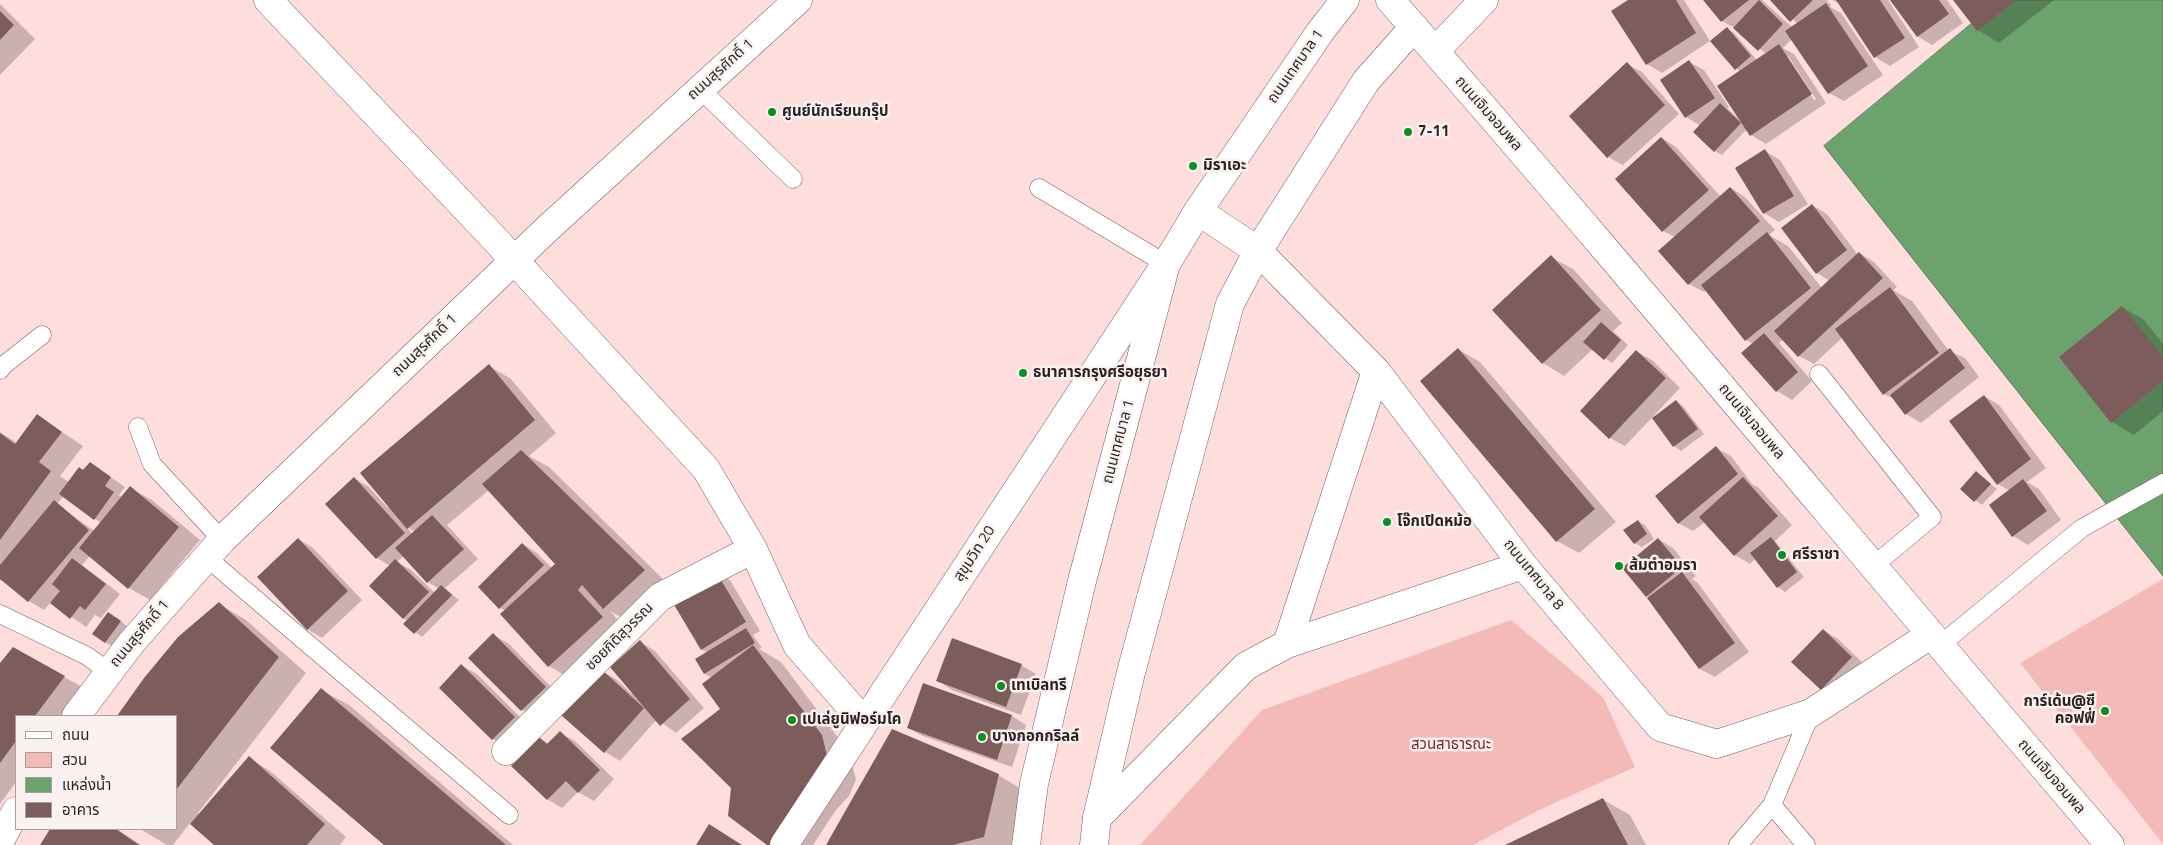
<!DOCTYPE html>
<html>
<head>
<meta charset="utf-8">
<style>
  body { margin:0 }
  #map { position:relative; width:2163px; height:845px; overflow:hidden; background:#fddedd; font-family:"Titillium Web","Noto Sans Thai",sans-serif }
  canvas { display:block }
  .legend { position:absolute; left:15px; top:715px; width:162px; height:115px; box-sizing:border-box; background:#f9f2f1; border:1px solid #a79e9d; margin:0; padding:6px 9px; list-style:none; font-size:15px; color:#2d1f1f }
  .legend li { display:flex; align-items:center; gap:10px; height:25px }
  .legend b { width:25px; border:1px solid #a79e9d }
</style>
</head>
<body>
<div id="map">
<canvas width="2163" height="845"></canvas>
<ul class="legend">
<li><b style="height:6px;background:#fff"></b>ถนน</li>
<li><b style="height:14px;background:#f3bab8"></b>สวน</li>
<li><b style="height:14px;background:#6ca26c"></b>แหล่งน้ำ</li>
<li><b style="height:14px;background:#7d5d5c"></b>อาคาร</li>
</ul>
</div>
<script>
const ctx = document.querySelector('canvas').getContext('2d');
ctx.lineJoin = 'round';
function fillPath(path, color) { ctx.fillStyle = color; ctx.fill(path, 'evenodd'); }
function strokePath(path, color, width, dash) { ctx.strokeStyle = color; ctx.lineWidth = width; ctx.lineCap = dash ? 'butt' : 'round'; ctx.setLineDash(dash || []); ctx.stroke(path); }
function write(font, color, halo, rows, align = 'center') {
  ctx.font = font + ' "Titillium Web","Noto Sans Thai",sans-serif'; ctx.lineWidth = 5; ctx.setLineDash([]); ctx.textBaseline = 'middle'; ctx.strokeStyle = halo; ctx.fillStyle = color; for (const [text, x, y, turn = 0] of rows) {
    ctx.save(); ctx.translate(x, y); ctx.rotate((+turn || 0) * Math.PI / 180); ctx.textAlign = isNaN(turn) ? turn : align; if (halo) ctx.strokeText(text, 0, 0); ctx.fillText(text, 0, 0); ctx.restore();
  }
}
const green = new Path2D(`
  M2163,579V844L2020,663Z
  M1511,620L1603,697L1635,767L1539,810L1473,845H1140L1262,710Z`);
const water = new Path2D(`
  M2000,0H2163V576L1824,146Z`);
const shadow = new Path2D(`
  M1630,0H1684L1710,41L1662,73L1647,64Z
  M1705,0H1762L1793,28L1798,24L1771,0H1826L1831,5L1830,7L1841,13L1883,75L1844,101L1829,93L1792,39L1783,48L1794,54L1826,103L1766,144L1751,135L1747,129L1722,155L1715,151L1701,126L1686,117L1662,80L1689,62L1704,70L1729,107L1727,108L1740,120V72L1712,41L1727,28L1734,33L1757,60L1766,54L1738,30L1722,21ZM1788,56L1816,99L1814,100L1786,58Z
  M1832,0H1888L1919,47L1890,66L1875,57L1840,4Z
  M1892,0H1947L1963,23L1932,45L1917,36Z
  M1954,0H2054L1999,43L1978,30Z
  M0,4L35,39L0,75Z
  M1627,64L1642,72L1679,114L1623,165L1608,157Z
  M1662,138L1676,147L1721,197L1731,188L1745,197L1775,230L1769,235L1788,246L1822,288L1830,281L1817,273L1812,205L1827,214L1858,255L1859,253L1874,262L1897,287L1893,290L1912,301L1949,351L1965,358L1979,377L1921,423L1906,414L1896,400L1884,394L1843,337L1814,364L1799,356L1784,339L1779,343L1812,381L1792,400L1777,391L1753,344L1746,340L1706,290L1704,292L1689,284L1675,237L1663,231Z
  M1765,151L1780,160L1808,204L1779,222L1764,213L1737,168Z
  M1551,257L1573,269L1622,323L1613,331L1628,345L1612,363L1593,349L1564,376L1543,363Z
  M2122,307L2144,320L2163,344V411L2134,435L2112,422L2060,357Z
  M1459,350L1480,362L1616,522L1579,553L1557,541Z
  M1637,352L1652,360L1680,388L1625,446L1610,438Z
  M489,366L511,379L556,433L529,456L549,467L671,587L631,623L610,611L629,633L576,682L549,666L502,614L506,611L500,608L523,544L537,553L552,568L556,564L489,490L447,525L478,559L445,588L459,600L422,637L405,624L408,621L403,618L390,566L377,558L327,504L354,478L369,487L388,508ZM407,527L415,532L412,534ZM404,556L428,582L439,589L435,593L410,569L397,562Z
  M1984,396L1999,405L2046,468L2027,482L2039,489L2061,520L2028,545L2013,536L2010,491L1998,484Z
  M1676,401L1683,406L1704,434L1681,451L1674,446L1654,418Z
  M38,416L83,446L60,476L69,482L90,463L125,487L119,495L122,497L130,488L152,500L200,540L150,600L129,588L90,556L82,565L120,594L101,618L95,615L86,627L51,602L44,610L29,601L2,579L0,581V432L17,443ZM64,496L101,523L94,531L57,504Z
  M1716,448L1731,456L1752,484L1758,487L1792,525L1775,541L1804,577L1785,592L1778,587L1756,558L1750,564L1735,555L1705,522L1693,531L1678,523Z
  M1976,473L1997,489L1982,505L1961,489Z
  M1638,521L1645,525L1654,539L1642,547L1634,543Z
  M298,539L313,548L362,600L322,638L307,629Z
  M1658,539L1673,548L1696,576L1692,579L1697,582L1749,652L1715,677L1700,669L1647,596Z
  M715,572L730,580L760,631L753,635L762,648L759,649L781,662L849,752L856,780L849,796L836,810L813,845H770L732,787L722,709L712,678L705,674L708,653L701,649Z
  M219,604L246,620L306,673L198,813L199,814L249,758L270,771L346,837L340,845H216L190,823L173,845H167L140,829H176V716H120L145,679Z
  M116,617L127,626L112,646L105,642Z
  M1823,630L1838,639L1866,666L1836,697L1821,689Z
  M493,635L508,643L560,696L537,719L522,710L470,658Z
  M640,642L655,651L704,708L676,733L657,719L620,761L605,752L601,671L616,679L632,694Z
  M13,649L86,689L66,716H16V782L0,804V665Z
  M1021,665L1036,674L1021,715L952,690L938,681Z
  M462,666L477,674L529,726L508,748L493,739L441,688Z
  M321,690L349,705L513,845H386Z
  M1012,716L1026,725L1012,767L923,736L908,728Z
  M560,733L575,741L614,779L594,801L578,792L562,808L547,799L539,738L549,744Z
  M998,775L1025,791L1013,845H827Z
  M1602,799L1630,815L1646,845H1508Z
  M51,829H117L141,845H42Z`);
const building = new Path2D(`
  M1628,0H1676L1696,33L1646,65L1611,11Z
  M1703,0H1749L1721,22Z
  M1759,0L1783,24L1758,51L1733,28Z
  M1770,0H1813L1790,22Z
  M1836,0H1880L1905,38L1874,58Z
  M1890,0H1939L1949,14L1917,37Z
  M1953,0H2016L1977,31Z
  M1826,3L1868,66L1828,94L1785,31Z
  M0,11L14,25L0,40Z
  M1727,27L1751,56L1735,70L1710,41Z
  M1779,44L1812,94L1750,136L1717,86Z
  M1689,60L1715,98L1685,118L1660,80Z
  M1627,62L1665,105L1607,158L1569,116Z
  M1720,103L1741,123L1714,152L1693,132Z
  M1661,137L1709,190L1662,232L1615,179Z
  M1765,149L1794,196L1763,214L1735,168Z
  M1730,187L1760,221L1688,285L1658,251Z
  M1812,204L1847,250L1816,274L1781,228Z
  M1767,232L1811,288L1745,341L1701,285Z
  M1859,252L1883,278L1798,357L1774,331Z
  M1551,255L1601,310L1542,364L1492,310Z
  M1890,287L1939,353L1883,395L1835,329Z
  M2122,306L2163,357V381L2111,423L2059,357Z
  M1601,322L1621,340L1604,360L1583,342Z
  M1764,333L1798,372L1776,392L1741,353Z
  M1458,348L1595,509L1556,542L1420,381Z
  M1950,348L1965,368L1905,415L1890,395Z
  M1636,350L1666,378L1609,439L1580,411Z
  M489,364L535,420L407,529L360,473Z
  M1984,395L2031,459L1997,485L1949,421Z
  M1676,400L1698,429L1673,447L1652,418Z
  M37,414L62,432L39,462L51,471L0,540V433L15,444Z
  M1716,446L1738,474L1678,524L1655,496Z
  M521,450L645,570L603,609L582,585L578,590L603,617L548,667L500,614L555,564L482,484Z
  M90,462L111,477L105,486L114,492L94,520L59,494L79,467L83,470Z
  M1976,471L1991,484L1974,502L1960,489Z
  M354,477L405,533L376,559L325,504Z
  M1743,477L1778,516L1734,556L1699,517Z
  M2023,479L2047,511L2012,537L1989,505Z
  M130,486L179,527L128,589L79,548Z
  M54,500L89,530L28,602L0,579V565Z
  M432,515L464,549L427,583L395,548Z
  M1638,520L1647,534L1634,544L1623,530Z
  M1771,537L1797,572L1777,588L1750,553Z
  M298,538L348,591L307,630L257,577Z
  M1658,538L1682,567L1646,597L1622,568Z
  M522,543L544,565L499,609L478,587Z
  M72,558L106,584L85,610L80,606L70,619L50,603L60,591L52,584Z
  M395,559L429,592L403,619L369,586Z
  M715,570L746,622L701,650L670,598Z
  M1682,572L1735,643L1699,669L1647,598Z
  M441,585L452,595L414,634L403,624Z
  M219,602L279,657L176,790V716H117L144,678L178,637Z
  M108,612L121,621L105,643L92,634Z
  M746,628L755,643L704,674L695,659Z
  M1823,629L1852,657L1821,690L1791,662Z
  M493,633L546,687L521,711L468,658Z
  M952,638L1022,664L1006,707L936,681Z
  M640,640L690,699L660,726L610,667Z
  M753,645L822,735L829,764L776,845H767L728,816L731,788L681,739L720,709L702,684Z
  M13,647L65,676L35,716H16V741L0,763V663Z
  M461,664L515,717L492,740L439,688Z
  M601,669L644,708L604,753L561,715Z
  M923,683L1012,715L997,760L907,728Z
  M321,688L506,845H384L270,748Z
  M892,729L999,774L984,837L953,845H826Z
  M560,731L600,770L578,793L566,781L547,800L511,766L539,737L547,744Z
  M249,756L325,824L307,845H214L190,824Z
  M1603,798L1628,845H1505Z
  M709,824L742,845H696Z
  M50,829H116L139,845H40Z`);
const service = new Path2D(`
  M700,89L793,179
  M1039,188L1166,264
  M0,370L4,365L42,335
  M1819,374L1932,517L1872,567
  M138,427L152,464L222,540
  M206,557L509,815
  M0,614L87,656L109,672
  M1939,646L2082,528L2163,483
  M1772,805L1806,845
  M1738,845L1772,805L1811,713`);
const minor = new Path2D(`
  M268,0L490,234L706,469L753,549L797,645L864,722
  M1435,51L1484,0
  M1198,211L1258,251L1376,371L1523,565L1660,727L1717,744L1811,713L1930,635
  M1287,644L1376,371
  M506,751L660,597L753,549
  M1097,818L1246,666L1287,644L1523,565
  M784,845L1163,268`);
const tertiary = new Path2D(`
  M76,716L132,642L222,540L547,229L798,0
  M0,841L16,811
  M1026,845L1034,784L1082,581L1166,264L1198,211L1320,32L1345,0
  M1094,845L1097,818L1130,676L1230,304L1258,251L1366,81L1414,27`);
const secondary = new Path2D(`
  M1390,0C1634,278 1869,564 2110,845`);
const markers = [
  [772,112,5,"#089122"],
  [1408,132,5,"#089122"],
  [1193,166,5,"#089122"],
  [1023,373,5,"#089122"],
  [1387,522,5,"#089122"],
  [1782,555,5,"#089122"],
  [1619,566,5,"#089122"],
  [1001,686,5,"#089122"],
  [2105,711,5,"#089122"],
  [792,720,5,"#089122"],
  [982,737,5,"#089122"]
];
const streetNames = [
  ["ถนนเทศบาล 1",1296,67,-55],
  ["ถนนสุรศักดิ์ 1",721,70,-42],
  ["ถนนเจิมจอมพล",1488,114,49],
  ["ถนนสุรศักดิ์ 1",425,346,-44],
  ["ถนนเจิมจอมพล",1751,422,50],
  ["ถนนเทศบาล 1",1119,442,-75],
  ["สุขุมวิท 20",975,554,-57],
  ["ถนนเทศบาล 8",1533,575,51],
  ["ถนนสุรศักดิ์ 1",140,634,-50],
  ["ชอยกิติสุวรรณ",620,637,-45],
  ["ถนนเจิมจอมพล",2051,777,49]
];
const poiNames = [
  ["ศูนย์นักเรียนกรุ๊ป",782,112],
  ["7-11",1418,132],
  ["มิราเอะ",1203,166],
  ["ธนาคารกรุงศรีอยุธยา",1033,373],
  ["โจ๊กเปิดหม้อ",1397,522],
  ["ศรีราชา",1792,555],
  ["ส้มตำอมรา",1629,566],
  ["เทเบิลทรี",1011,686],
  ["การ์เด้น@ซี",2095,702,"right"],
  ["คอฟฟี่",2095,719,"right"],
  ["เปเล่ยูนิฟอร์มโค",802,720],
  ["บางกอกกริลล์",992,737]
];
const parkNames = [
  ["สวนสาธารณะ",1451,745]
];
fillPath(green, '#f3bab8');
fillPath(water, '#6ca26c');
strokePath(water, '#597b55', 1);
fillPath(shadow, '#0003');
fillPath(building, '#7d5d5c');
strokePath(service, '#7d5e5d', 19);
strokePath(minor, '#7d5e5d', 29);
strokePath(tertiary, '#7d5e5d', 29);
strokePath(secondary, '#7d5e5d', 29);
strokePath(service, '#fff', 18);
strokePath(minor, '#fff', 28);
strokePath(tertiary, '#fff', 28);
strokePath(secondary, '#fff', 28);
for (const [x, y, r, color] of markers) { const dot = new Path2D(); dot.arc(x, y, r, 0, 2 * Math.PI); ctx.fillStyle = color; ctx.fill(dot); strokePath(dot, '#f9f2f1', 2); }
write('15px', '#2d1f1f', '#f9f2f1', streetNames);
write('bold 15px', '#2d1f1f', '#f9f2f1', poiNames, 'left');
write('15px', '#7b1d26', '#f9f2f1', parkNames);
</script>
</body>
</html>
